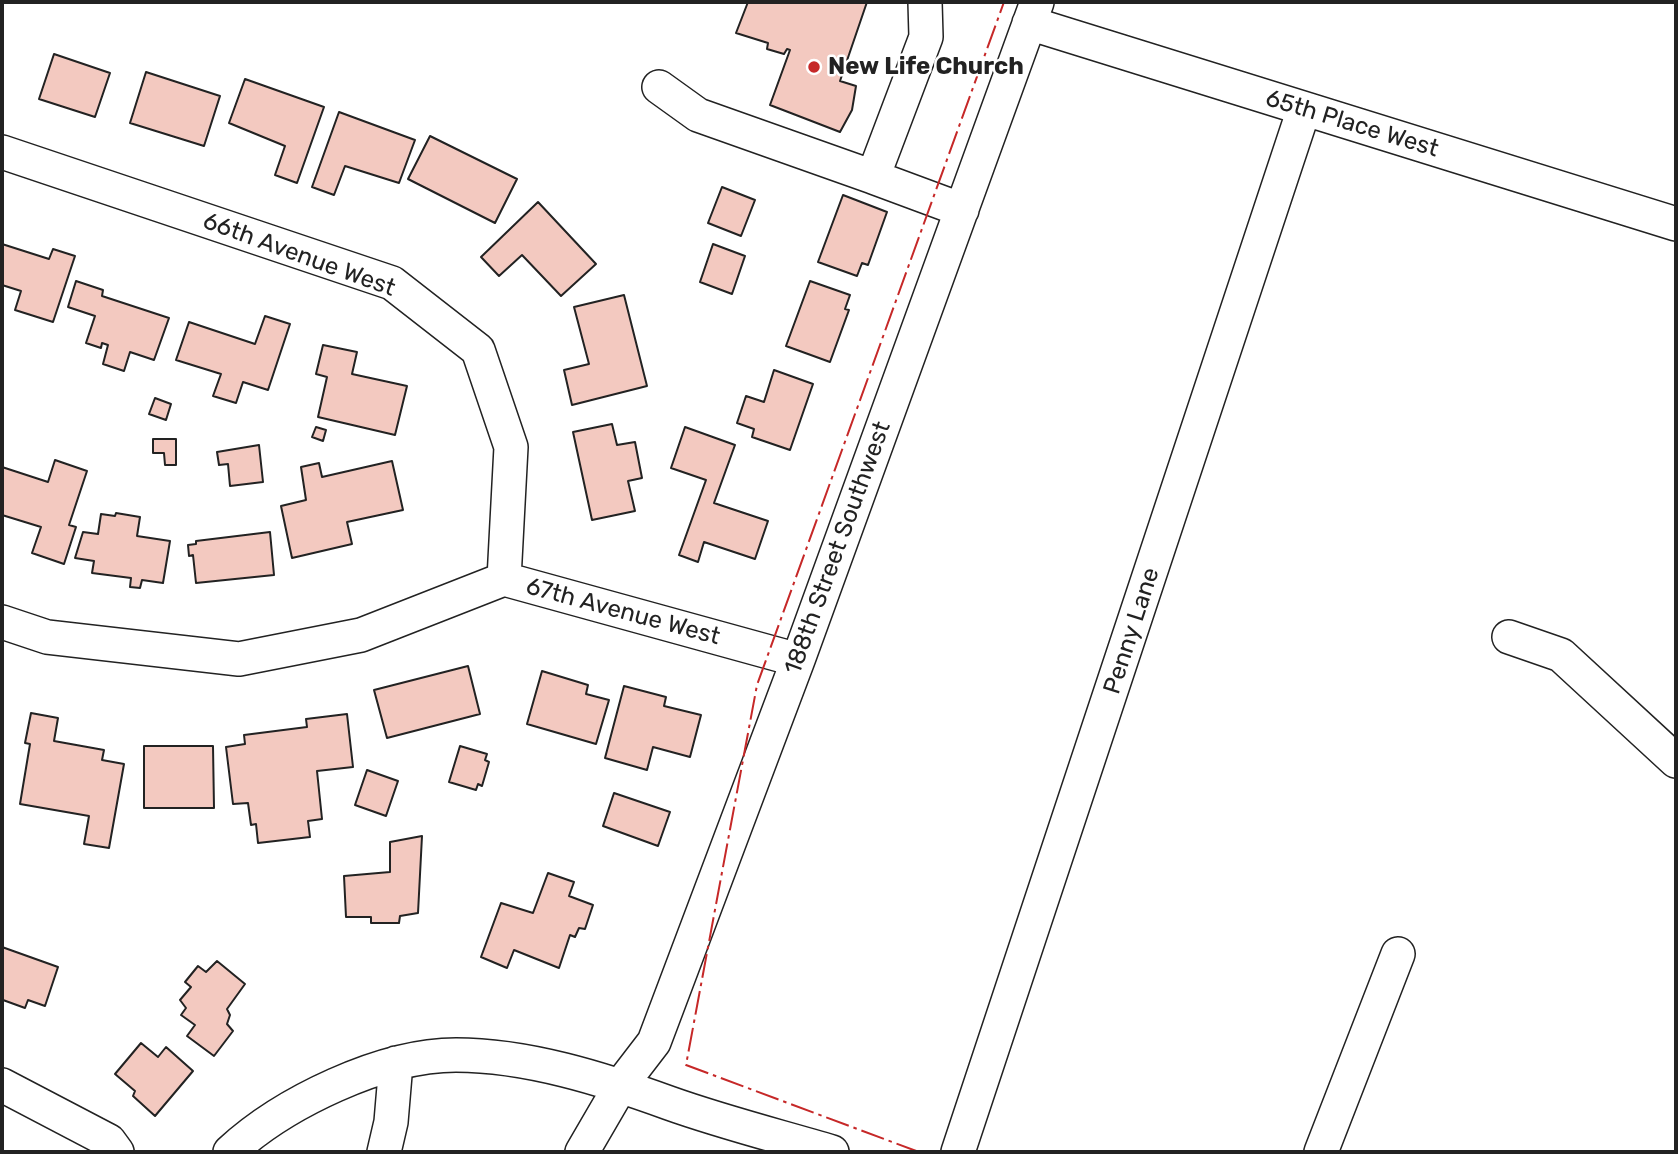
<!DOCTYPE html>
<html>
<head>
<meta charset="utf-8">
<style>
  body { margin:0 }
  #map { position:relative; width:1678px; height:1154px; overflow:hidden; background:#fff; font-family:Rubik,sans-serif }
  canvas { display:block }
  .frame { position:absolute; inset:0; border:4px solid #222; pointer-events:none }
</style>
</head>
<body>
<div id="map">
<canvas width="1678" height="1154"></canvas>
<div class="frame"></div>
</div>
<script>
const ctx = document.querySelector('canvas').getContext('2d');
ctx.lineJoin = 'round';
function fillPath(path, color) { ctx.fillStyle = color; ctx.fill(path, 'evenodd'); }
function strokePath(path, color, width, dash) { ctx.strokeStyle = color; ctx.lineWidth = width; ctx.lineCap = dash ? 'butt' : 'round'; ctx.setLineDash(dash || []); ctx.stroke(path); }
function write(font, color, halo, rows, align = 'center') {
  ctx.font = font + ' Rubik,sans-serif'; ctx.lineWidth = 5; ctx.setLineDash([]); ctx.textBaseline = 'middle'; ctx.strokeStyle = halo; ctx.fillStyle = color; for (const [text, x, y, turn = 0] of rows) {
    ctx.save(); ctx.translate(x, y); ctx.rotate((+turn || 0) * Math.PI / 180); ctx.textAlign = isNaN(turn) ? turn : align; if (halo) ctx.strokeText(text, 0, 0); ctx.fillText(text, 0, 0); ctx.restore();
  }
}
const building = new Path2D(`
  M748,2H867L840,81L856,86L852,110L840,132L770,105L790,50L787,49L784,54L767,49L768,43L736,33Z
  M54,54L110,73L95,117L39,99Z
  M146,72L220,96L204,146L130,123Z
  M245,79L324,107L297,183L275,175L285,146L229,123Z
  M339,112L415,140L399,183L345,166L334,195L312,187Z
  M430,136L517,179L495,223L408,179Z
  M722,187L755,200L741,236L708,223Z
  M843,195L887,212L868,265L862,263L857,276L818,262Z
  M538,202L596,264L561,296L522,255L499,276L481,257Z
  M2,244L49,259L53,249L75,256L53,322L15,310L21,291L2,285Z
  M713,244L745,256L732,294L700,282Z
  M76,281L103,290L102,296L169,318L154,360L130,352L124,371L103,364L108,345L102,343L101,348L86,343L95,316L68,307Z
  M810,281L850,295L845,309L849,310L830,362L786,346Z
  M624,295L647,386L572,405L564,370L589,364L574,307Z
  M265,316L290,324L268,390L243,382L236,403L213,396L221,374L176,360L189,322L255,344Z
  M323,345L357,352L352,374L407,386L395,435L318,417L327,377L316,374Z
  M774,370L813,384L790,450L752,437L754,429L737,423L746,396L764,402Z
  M155,398L171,404L166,420L149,414Z
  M612,424L617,445L635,442L642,478L628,481L635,511L592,520L573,432Z
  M316,427L326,430L323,441L312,437Z
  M685,427L735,445L714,503L768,521L755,559L704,542L698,562L679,555L706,480L671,468Z
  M153,439H176V465H165L164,453H153Z
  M259,445L263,482L230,486L228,464L219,465L217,452Z
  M55,460L87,471L69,525L76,527L64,564L32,553L41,527L2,515V467L48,482Z
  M392,461L403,510L347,522L352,544L292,558L281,506L306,500L301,467L319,463L322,477Z
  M116,513L140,517L137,536L170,541L163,583L142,580L140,588L130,587L131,578L92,573L94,561L75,558L83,532L98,534L101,514L115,516Z
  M270,532L274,575L196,583L193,555L189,556L188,545L196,544V541Z
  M468,666L480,714L387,738L374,690Z
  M542,671L588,685L586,694L609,700L596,744L527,724Z
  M624,686L666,697L664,706L701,715L690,757L653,747L647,770L605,758Z
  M31,713L58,718L54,741L104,750L102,760L124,764L109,848L84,844L89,816L20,804L30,744L25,743Z
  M347,714L353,767L317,771L322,819L308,821L310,837L258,843L256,824L251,825L248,803L233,804L226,747L245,744L244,735L307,727L306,719Z
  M144,746H213L214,808H144Z
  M460,746L487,754L485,760L489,762L482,786L478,784L476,790L449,782Z
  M367,770L398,781L386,816L355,805Z
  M614,793L670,812L658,846L603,826Z
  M422,836L418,913L400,916L399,923H371V917H346L344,876L390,872V842Z
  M548,873L574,882L569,896L593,905L585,929L579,928L575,937L570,935L559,968L514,950L507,968L481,957L501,903L533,913Z
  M2,947L58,967L45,1006L28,1000L25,1008L3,1000L2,1003Z
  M217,961L245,984L227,1009L230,1015L227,1024L233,1031L214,1056L187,1036L195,1025L181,1015L186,1008L180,1000L191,987L185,982L198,966L206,972Z
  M141,1043L158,1057L166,1047L193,1071L155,1116L133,1096L135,1091L115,1074Z`);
const minor = new Path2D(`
  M1029,23L1676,224
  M659,87L698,115L873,177L926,37L925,2
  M2,152L392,283L478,350L511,447L504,579
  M873,177L962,210
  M2,622L47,637L239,659L361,635L504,579L798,660
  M1509,637L1561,655L1676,761
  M2,1085L109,1141L117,1152
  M230,1152C283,1103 382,1055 456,1055C527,1055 603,1079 669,1103C722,1122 778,1136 832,1152
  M384,1152L391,1122L396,1063
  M582,1152L621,1085L654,1042L798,660L1037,2
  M958,1152L1304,109
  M1321,1152L1398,954`);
const power = new Path2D(`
  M919,1152L686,1065L757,685L1004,2`);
const markers = [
  [814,67,7,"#c62828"]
];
const poiNames = [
  ["New Life Church",828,67]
];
const streetNames = [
  ["65th Place West",1352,124,17],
  ["66th Avenue West",299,255,20],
  ["188th Street Southwest",838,548,-70],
  ["67th Avenue West",623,612,15],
  ["Penny Lane",1132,631,-72]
];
fillPath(building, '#f3c9c0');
strokePath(building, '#222', 2);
strokePath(minor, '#222', 36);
strokePath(minor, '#fff', 33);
strokePath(power, '#c62828', 2, [24, 5, 3.5, 5]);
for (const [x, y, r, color] of markers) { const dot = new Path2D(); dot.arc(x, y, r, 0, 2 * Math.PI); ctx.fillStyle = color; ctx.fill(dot); strokePath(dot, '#fff', 2.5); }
write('bold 24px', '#222', '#fff', poiNames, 'left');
write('24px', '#222', '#fff', streetNames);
</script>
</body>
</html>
